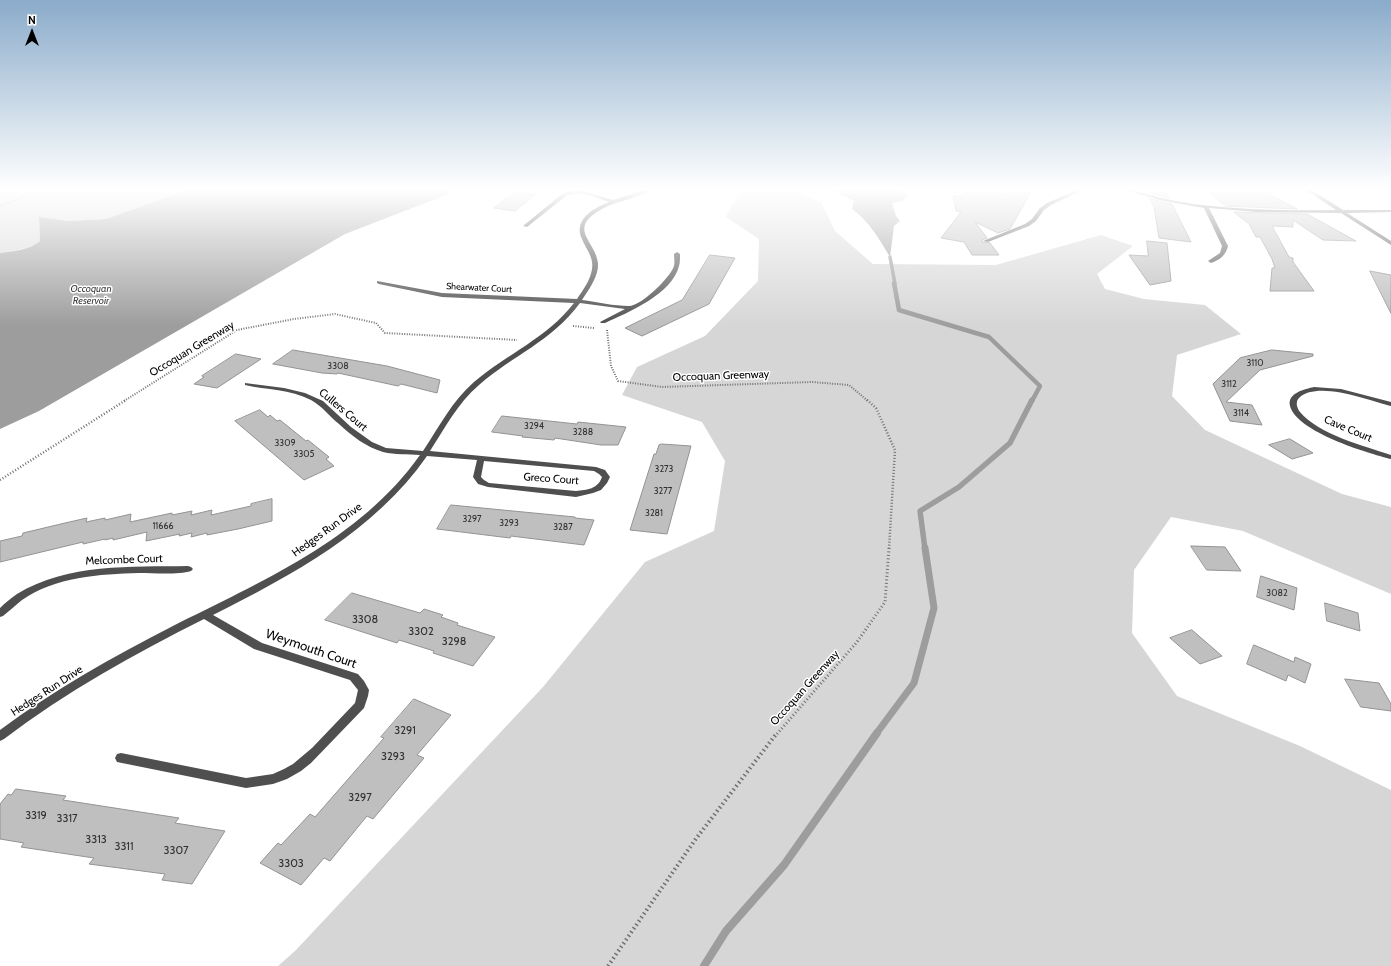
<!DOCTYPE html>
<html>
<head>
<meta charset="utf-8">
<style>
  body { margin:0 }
  #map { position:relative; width:1391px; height:966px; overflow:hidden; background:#fff; font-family:Cabin,sans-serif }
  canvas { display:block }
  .north { position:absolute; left:12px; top:12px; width:40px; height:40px; -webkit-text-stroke:3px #fff; paint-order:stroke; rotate:0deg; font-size:11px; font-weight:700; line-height:16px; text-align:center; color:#000 }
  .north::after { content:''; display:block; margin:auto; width:14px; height:18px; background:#000; clip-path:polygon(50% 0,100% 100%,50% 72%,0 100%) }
</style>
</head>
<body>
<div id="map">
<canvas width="1391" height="966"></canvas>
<div class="north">N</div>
</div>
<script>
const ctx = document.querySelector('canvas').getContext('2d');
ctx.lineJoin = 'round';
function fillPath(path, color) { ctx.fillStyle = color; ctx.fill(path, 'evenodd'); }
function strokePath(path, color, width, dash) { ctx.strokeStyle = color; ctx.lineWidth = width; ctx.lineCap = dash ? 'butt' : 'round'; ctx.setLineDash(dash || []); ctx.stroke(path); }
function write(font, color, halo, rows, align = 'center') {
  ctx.font = font + ' Cabin,sans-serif'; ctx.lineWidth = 3; ctx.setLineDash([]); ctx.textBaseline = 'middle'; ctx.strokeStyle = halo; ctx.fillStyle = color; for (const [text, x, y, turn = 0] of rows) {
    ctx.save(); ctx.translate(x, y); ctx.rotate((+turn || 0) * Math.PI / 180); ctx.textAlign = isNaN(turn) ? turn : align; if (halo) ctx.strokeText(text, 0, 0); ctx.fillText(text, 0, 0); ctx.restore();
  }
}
const green = new Path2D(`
  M0,190H187L106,219L69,221L39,217L40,241C29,250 14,250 0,253Z
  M740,190H792L821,202L835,231L873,264L996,265L1101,235L1133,246L1097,274L1105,289L1144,299L1205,305L1241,334L1177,355L1172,396L1205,430L1342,494L1391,507V594L1243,531L1171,517L1134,570L1132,633L1177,696L1300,746L1391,790V966H278L295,951L543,687L645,562L714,531L725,461L702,422L622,395L637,367L705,336L758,281L759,239L726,217Z`);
const water = new Path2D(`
  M187,190H453L446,195L345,234L39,411L0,429V253C14,251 29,250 40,241L39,217L69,221L106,219Z
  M832,190H900L908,195L902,201L892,203L896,216L900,221L894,226L890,257C879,239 870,222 852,209L854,201Z`);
const streamFar4 = new Path2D(`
  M890,257L895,284`);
const streamFar3 = new Path2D(`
  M894,283L899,310L989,337L1040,386L1032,401`);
const streamFar2 = new Path2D(`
  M925,549L920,511L959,487L1010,443L1032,400`);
const streamFar1 = new Path2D(`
  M876,734L914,683L934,608L925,548`);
const stream = new Path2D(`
  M704,966L726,931L784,865L877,733`);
const building = new Path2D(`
  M974,190H989L1007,195L1016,190H1032L1010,229L998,233L975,222L987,238L982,240V242L990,243L999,255H972L964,242L941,238L961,212L956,211L953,196H960Z
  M1146,190H1165L1169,198L1147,192Z
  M515,192L536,194L515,211L494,208Z
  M1210,193H1267L1297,209L1226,206Z
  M1150,199L1172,204L1191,242L1159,238L1154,207Z
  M1234,212L1307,214L1356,241L1323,240L1293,220V227L1272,226L1289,257L1293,258V262L1314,291H1270L1272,268H1275L1272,259L1260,237H1256L1249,224Z
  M1147,241L1167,243L1171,281L1150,285L1129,255L1148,256Z
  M710,255L735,258L709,304L642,336L625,328L682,300Z
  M1370,271L1391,275V313Z
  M293,350L387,366L440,380L437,393L401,384L398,386L338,373L337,374L322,373L273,364Z
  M1272,350L1313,354V356L1260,370L1226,402L1252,405L1262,425L1230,421L1213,384L1240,358Z
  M236,354L261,359L217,388L194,384L204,377L202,376Z
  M260,410L268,417L270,415L277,421L280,420L306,441L308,440L329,457L326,459L334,466L304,480L235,421Z
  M502,416L577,424L578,422L626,427L618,445H601L555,438L554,440L522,437L523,436L492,432Z
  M1290,439L1313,453L1292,459L1269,445Z
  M662,444L691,446L667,534L630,530L654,454H656L659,445Z
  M272,499V521L238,529L207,535V533L191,537L192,533L179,536L180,534L146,541L147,532L113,540V538L105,540V539L83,544V542L0,562V541L22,536L23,533L65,523L87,518L86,522L105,518V520L131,514L130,522L172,513V515L192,511L191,515L212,510L211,515L251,506V504Z
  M451,505L575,517V518L594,520L584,545L511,536L510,538L437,529Z
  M1191,546L1225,547L1241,571L1207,570Z
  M1261,576L1297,588L1294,610L1257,597Z
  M352,593L420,613L424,609L443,615L441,617L458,623L457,625L495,637L473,666L433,653L434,651L399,640L397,643L325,620Z
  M1325,603L1358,613L1360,631L1327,621Z
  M1192,630L1222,656L1200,664L1170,638Z
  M1254,645L1294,662L1295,657L1311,664L1305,683L1288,675L1286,681L1247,664Z
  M1345,679L1379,683L1391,704V711L1361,707Z
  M414,699L451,715L417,755L424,758L373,819L367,816L330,861L324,858L301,885L260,863L278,843L281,845L310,814L315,817L384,738L381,737Z
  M16,789L66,796L63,800L179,818L175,823L225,831L192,884L162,880L165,874L89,864L94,858L21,847L24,843L0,839V804L8,794L11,795Z`);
const pathFar4 = new Path2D(`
  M0,206L42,190`);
const pathFar3 = new Path2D(`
  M573,326L594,328
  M607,330L611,366L618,381L662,387L812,382L849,385L868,401
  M124,401L237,330L294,319L335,314L376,323L385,333L517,340`);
const pathFar2 = new Path2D(`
  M867,400L876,408L895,450L889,549
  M0,480L126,400`);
const pathFar1 = new Path2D(`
  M777,734L857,642L885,602L889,548`);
const path = new Path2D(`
  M608,966L695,840L777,733`);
const street = new Path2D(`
  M644,190H651C634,200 613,201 597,212C569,230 596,242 598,263C599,276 589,289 582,300C597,302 614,306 629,306C641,306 670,278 674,266C675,263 674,258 674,254L677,252L680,254C680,258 680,263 679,266C672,294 629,312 605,323H601L600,322L625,309L580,303C551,342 513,355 479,385C457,404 445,428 430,451L596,467L605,470L610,477L607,483L601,490L593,493L576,497L488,487L478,484L473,477L477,460L427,456C375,531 292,575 213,615L262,643L358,674L364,681L369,690L368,696L364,708L311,763L301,771L287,779L273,784L246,788L117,762L115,758L117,754L121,753L246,778L273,774L284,769L293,764L312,748L355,703L358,690L350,680L254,649L204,619C134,654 66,692 4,739L0,741V730C54,690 112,657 171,627C260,582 360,540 420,455C408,454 395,455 383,452C366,447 352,436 339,424C329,416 322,406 311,400C290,389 267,390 245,385V383L284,388L305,393L323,401L351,427L372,442L386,448L423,451C439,427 452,401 474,382C507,354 547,338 574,303L442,297L379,284L377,283V281L442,293L577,299C584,289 594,275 592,262C591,254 585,247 582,239C573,220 593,208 609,202C595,197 581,190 566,196L527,227L523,226L562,194L570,191H582L613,200ZM484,461L594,471L599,474L602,477C598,489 587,490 576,491L489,483L484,480L481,477Z
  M1077,190H1083L1051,205L1044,210L1036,221L1029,226L988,242L983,241L1025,224L1032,219L1040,208L1047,203Z
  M1125,190C1136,190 1147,194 1158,197C1169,200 1182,202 1193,204C1241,210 1289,211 1336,210L1306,190H1312L1343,210H1391V212L1347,213L1391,241V245L1341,213L1258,212L1209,208L1228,246C1226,255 1220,260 1211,263L1208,261L1220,253L1222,246L1204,208L1159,200Z
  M1314,387L1341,389L1391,402V406C1369,401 1318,380 1299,398C1295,402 1297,408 1300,412C1318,434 1364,446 1391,455V459C1367,453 1297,432 1290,406C1287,393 1305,389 1314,387Z
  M188,566L191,567L193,569L191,571C178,575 154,573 139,573C100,574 55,577 22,600C16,605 10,610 3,616L0,617V608C5,603 11,598 17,594C68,563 131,567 188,566Z`);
const farStreetnames = [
  ["Shearwater Court",479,288,3]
];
const numberNames = [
  ["3110",1255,363],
  ["3308",338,366],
  ["3112",1229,384],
  ["3114",1241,413],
  ["3294",534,426],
  ["3288",583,432],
  ["3309",285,443],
  ["3305",304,454],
  ["3273",664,469],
  ["3277",663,491],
  ["3281",654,513],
  ["3297",472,519],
  ["3293",509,523],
  ["11666",163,526],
  ["3287",563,527],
  ["3082",1277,593]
];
const farWaternames = [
  ["Occoquan",91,289],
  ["Reservoir",91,301]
];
const streetNames = [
  ["Occoquan Greenway",192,349,-31],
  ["Occoquan Greenway",721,376,-2],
  ["Cullers Court",343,410,40],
  ["Cave Court",1348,429,23],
  ["Greco Court",551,479,4],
  ["Hedges Run Drive",327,530,-36],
  ["Melcombe Court",124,560,-2],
  ["Occoquan Greenway",805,688,-48],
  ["Hedges Run Drive",47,691,-33]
];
const nearNumbernames = [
  ["3308",365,620],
  ["3302",421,632],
  ["3298",454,642],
  ["3291",405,731],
  ["3293",393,757],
  ["3297",360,798],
  ["3319",36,816],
  ["3317",67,819],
  ["3313",96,840],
  ["3311",124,847],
  ["3307",176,851],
  ["3303",291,864]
];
const nearStreetnames = [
  ["Weymouth Court",311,649,19]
];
fillPath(green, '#d6d6d6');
fillPath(water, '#9d9d9d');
strokePath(streamFar4, '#9d9d9d', 3.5);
strokePath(streamFar3, '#9d9d9d', 4.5);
strokePath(streamFar2, '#9d9d9d', 5.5);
strokePath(streamFar1, '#9d9d9d', 7);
strokePath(stream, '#9d9d9d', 8);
fillPath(building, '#bfbfbf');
strokePath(building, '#939393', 1);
strokePath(pathFar4, '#717171', 1.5, [0.5, 1]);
strokePath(pathFar3, '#717171', 2, [1, 1.5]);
strokePath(pathFar2, '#717171', 2.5, [1, 2]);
strokePath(pathFar1, '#717171', 3, [1, 2.5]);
strokePath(path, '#717171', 4, [1.5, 3]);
fillPath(street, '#4f4f4f');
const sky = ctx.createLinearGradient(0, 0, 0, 326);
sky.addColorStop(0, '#8aabca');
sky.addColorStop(0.58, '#fff');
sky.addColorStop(1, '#ffffff00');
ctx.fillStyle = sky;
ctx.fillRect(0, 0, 1391, 326);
write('9px', '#000', '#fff', farStreetnames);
write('9px', '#303030', null, numberNames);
write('italic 10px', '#3e3e3e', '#fff', farWaternames);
write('11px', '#000', '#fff', streetNames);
write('11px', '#303030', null, nearNumbernames);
write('13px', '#000', '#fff', nearStreetnames);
</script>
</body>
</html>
